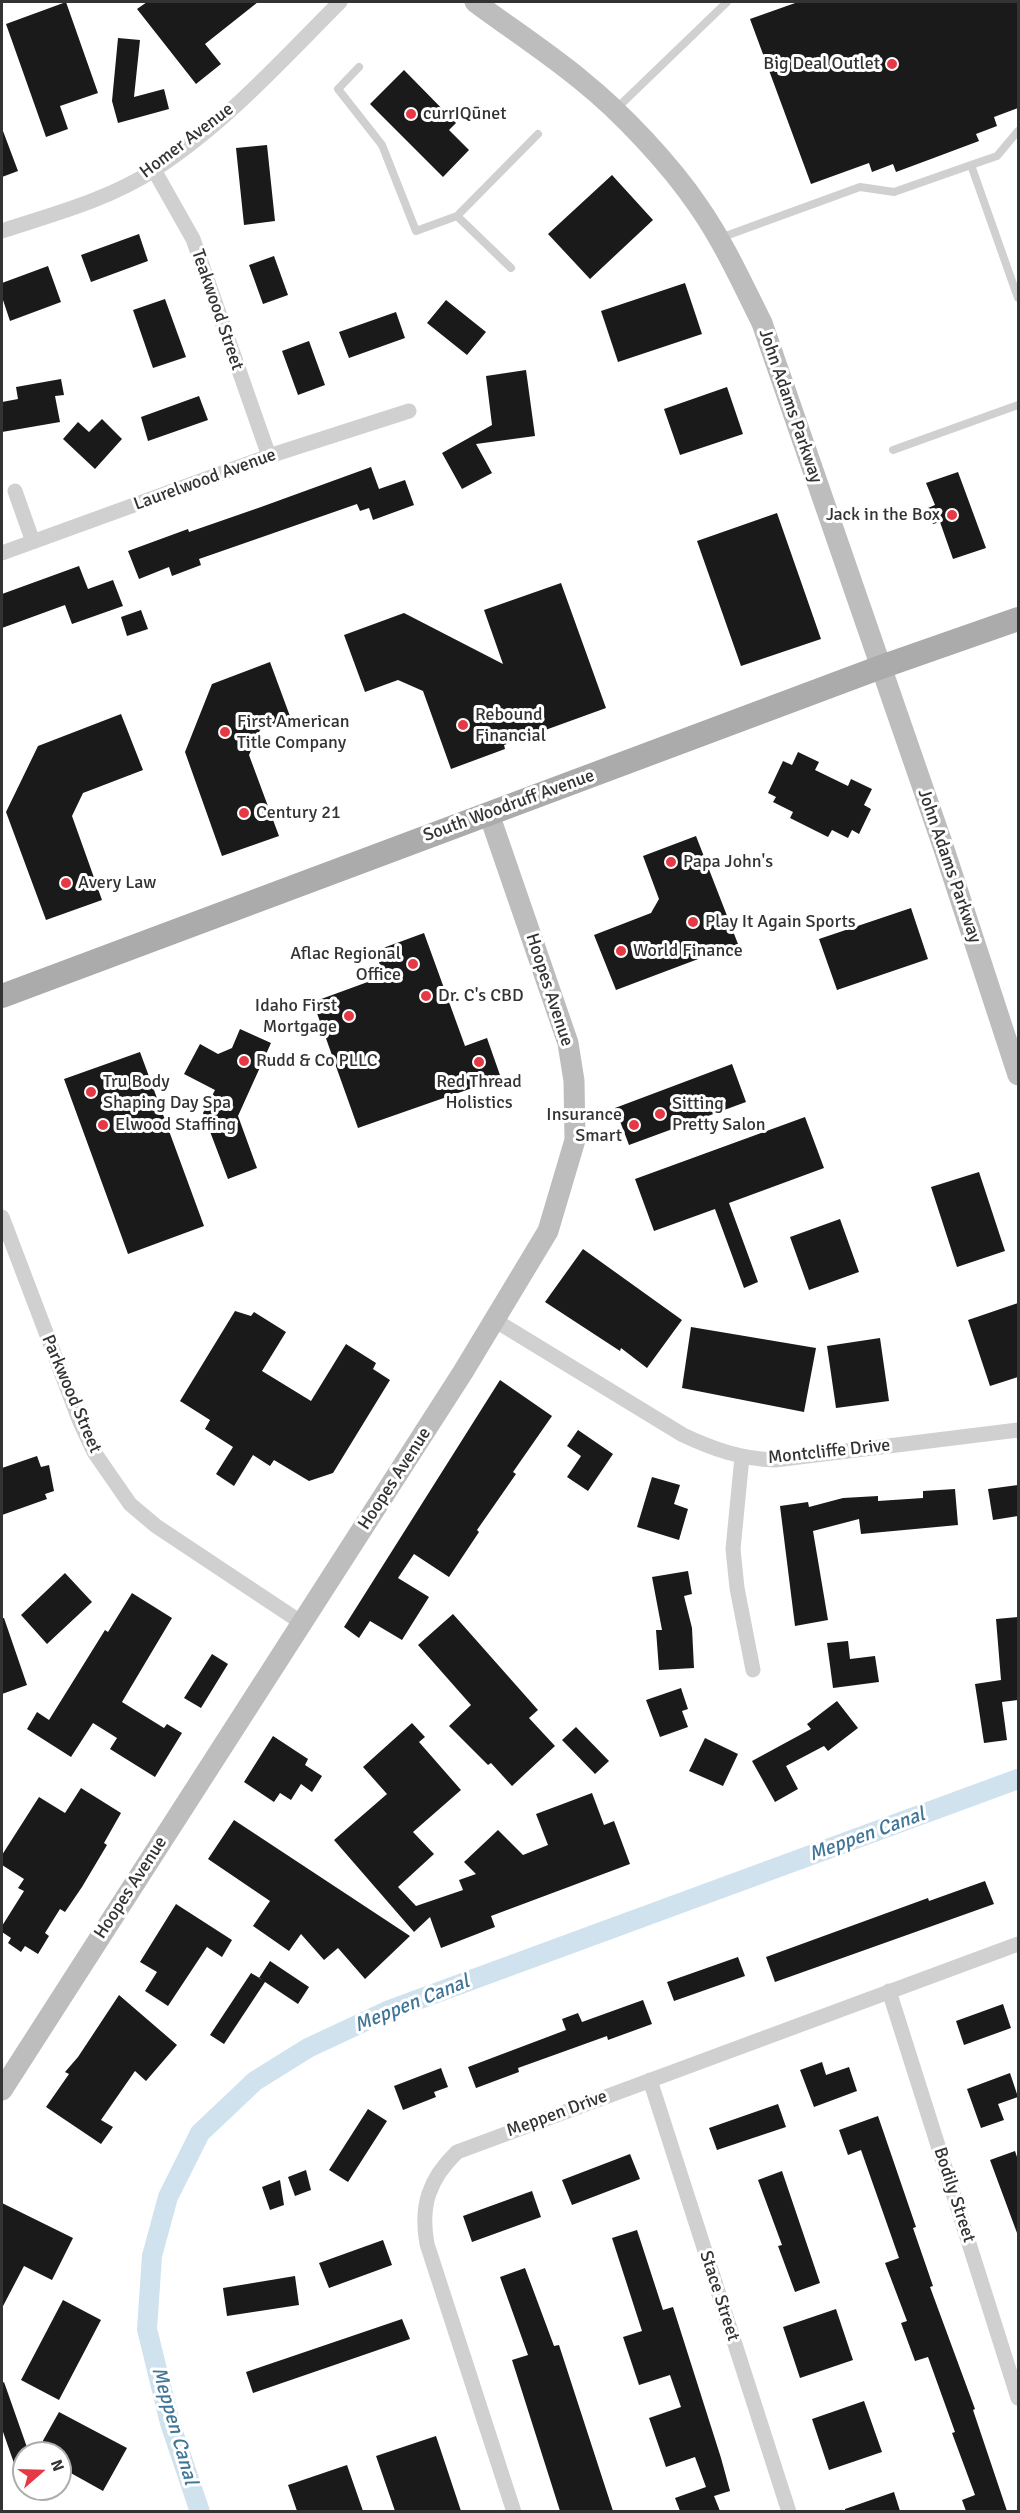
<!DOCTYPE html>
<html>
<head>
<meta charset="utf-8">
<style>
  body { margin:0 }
  #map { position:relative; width:1020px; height:2513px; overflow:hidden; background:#fff; font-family:Signika,sans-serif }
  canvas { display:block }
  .frame { position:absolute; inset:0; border:3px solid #333; pointer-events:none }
  .north { position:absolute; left:12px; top:2441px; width:60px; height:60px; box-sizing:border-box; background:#fff; border:2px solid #adadad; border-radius:50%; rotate:70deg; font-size:16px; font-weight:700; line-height:24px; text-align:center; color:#333 }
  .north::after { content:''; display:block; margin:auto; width:21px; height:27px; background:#e63946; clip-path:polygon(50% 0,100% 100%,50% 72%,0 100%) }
</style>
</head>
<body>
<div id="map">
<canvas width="1020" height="2513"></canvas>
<div class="frame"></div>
<div class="north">N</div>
</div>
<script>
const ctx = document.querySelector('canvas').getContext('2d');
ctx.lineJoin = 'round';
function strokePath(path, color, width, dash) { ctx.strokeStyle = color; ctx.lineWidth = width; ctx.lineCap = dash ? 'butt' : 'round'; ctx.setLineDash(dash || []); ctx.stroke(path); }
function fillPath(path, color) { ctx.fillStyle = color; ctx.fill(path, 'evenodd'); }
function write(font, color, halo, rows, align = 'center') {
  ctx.font = font + ' Signika,sans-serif'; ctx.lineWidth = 6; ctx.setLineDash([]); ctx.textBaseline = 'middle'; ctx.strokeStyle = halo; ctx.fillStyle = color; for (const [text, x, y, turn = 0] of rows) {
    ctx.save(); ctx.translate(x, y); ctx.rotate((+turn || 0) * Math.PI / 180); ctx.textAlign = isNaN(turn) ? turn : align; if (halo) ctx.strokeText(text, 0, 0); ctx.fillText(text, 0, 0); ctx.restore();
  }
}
const canal = new Path2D(`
  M200,2512L170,2423L147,2329L152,2256L168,2197L200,2133L255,2081L308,2048L387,2011L1018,1779`);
const building = new Path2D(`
  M66,2L98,93L60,106L68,129L46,137L6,24Z
  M147,2H258L205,44L221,64L196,84L137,9Z
  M798,2H1018V108L994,117L997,126L976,134L979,141L931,159L896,172L893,164L872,172L869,163L811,184L750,19Z
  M118,38L140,40L134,97L164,89L169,109L118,123L112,101Z
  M404,70L456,123L449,130L469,150L443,177L370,104Z
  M3,131L18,171L2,177V132Z
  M267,145L275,221L244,225L236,148Z
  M612,175L653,220L590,279L548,234Z
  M139,234L148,261L91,282L81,255Z
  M274,256L288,295L263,304L249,265Z
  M48,266L61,302L10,321L2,297V283Z
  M685,283L702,334L618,362L601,311Z
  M165,299L186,357L153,368L133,310Z
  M446,300L486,332L467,355L427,323Z
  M396,312L405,338L349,358L339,332Z
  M309,341L325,385L298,395L282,351Z
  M526,370L535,436L476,444L492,473L462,489L442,453L492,425L486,376Z
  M61,379L64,395L55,396L60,422L2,432V402L18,399L16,387Z
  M727,387L743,434L680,455L664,409Z
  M199,396L208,420L148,441L141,417Z
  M102,419L122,439L95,469L63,439L78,422L89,432Z
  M371,467L379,489L405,480L414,505L373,520L369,508L360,511L357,504L199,559L201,565L172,576L169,567L139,579L128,551L188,529L189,532L261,507Z
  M958,472L986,548L953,559L940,522L933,524L928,508L935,505L926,483Z
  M777,513L821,639L741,666L697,541Z
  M79,566L88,589L113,580L123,606L72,624L65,605L2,628V594Z
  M561,583L606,708L504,745L505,749L451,769L423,691L398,680L365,692L344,635L404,613L503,664L484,610Z
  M141,610L148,629L127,636L121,617Z
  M270,662L291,719L260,730L249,755L279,836L222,856L185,752L212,684Z
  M121,714L143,770L83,793L72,816L102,900L46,920L6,812L38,746Z
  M798,752L819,762L815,770L848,786L851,779L872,789L864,805L871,809L859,834L852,830L848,838L832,830L828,837L790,818L793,812L773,802L776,797L768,793L783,761L792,765Z
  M696,836L738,944L616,990L594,935L651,913L659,899L643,856Z
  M911,908L928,959L837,990L819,939Z
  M424,933L465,1046L487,1038L501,1078L358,1128L313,1002L384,976L375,951Z
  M240,1029L271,1043L238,1116L257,1168L228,1179L203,1113L215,1090L184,1074L200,1044L218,1054L232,1048Z
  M140,1052L204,1226L128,1254L64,1079Z
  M732,1064L746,1102L629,1145L615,1108Z
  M805,1117L824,1168L729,1203L758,1282L744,1288L715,1209L654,1231L635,1179Z
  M979,1172L1005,1251L957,1267L931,1187Z
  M840,1219L859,1272L809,1290L790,1237Z
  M583,1249L682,1320L647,1368L621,1348L620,1351L545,1302Z
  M1018,1303V1377L990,1386L968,1320Z
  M235,1311L251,1316L254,1312L286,1332L262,1371L311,1401L346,1344L376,1363L373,1369L390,1380L333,1473L309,1481L274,1460L270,1466L253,1455L234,1486L216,1474L233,1447L205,1429L210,1420L180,1401Z
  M691,1327L816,1348L804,1412L682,1388Z
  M880,1338L889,1401L836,1408L827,1346Z
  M500,1380L552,1416L513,1472L516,1474L477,1530L479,1532L449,1577L414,1554L398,1578L429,1597L402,1640L370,1621L359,1638L344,1627Z
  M578,1430L613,1454L588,1491L567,1477L581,1456L567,1446Z
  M37,1456L41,1467L49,1465L54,1491L45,1494L47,1499L2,1515V1468Z
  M652,1477L680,1485L674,1504L688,1509L679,1540L637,1527Z
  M1018,1485V1516L993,1520L988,1489Z
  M955,1489L958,1525L861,1534L859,1519L813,1531L828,1620L795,1626L780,1506L808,1502L809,1507L843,1498L878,1496V1501L923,1498V1491Z
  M688,1571L692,1594L684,1596L692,1628L694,1668L659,1670L656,1630H662L652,1577Z
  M65,1573L92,1602L47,1644L21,1615Z
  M132,1593L172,1618L122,1702L164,1728L167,1724L182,1733L155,1777L110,1749L117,1738L93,1723L71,1757L27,1729L37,1712L49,1720L105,1630L108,1632Z
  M453,1614L538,1710L529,1718L555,1746L512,1786L491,1763L488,1765L449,1726L471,1705L418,1645Z
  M1018,1617V1700L1002,1702L1007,1740L984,1743L975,1684L1001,1680L996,1619Z
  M2,1618H4L27,1685L2,1694Z
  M848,1641L850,1659L875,1656L879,1682L833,1688L827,1643Z
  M212,1654L228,1664L201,1708L184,1698Z
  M681,1688L688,1709L682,1711L688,1727L660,1737L646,1700Z
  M837,1701L858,1728L828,1751L824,1746L786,1766L798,1789L775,1802L752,1761L811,1729L807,1724Z
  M412,1723L425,1737L419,1742L461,1790L413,1832L434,1854L398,1887L416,1906L463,1890L459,1880L476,1874L464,1862L498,1830L523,1855L548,1845L536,1814L592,1793L604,1825L614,1821L630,1864L491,1916L495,1927L441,1948L430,1917L414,1932L334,1840L387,1794L363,1767Z
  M576,1727L609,1761L595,1774L562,1740Z
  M273,1736L308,1759L305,1765L322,1776L312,1792L301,1784L291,1800L280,1793L274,1802L244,1782Z
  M705,1738L738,1754L723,1786L689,1771Z
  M81,1788L121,1813L104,1843L107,1845L82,1887L65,1912L60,1909L45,1933L49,1936L38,1954L25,1946L21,1952L8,1943L11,1938L2,1932V1926L24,1891L18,1888L24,1879L2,1865V1855L39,1797L65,1813Z
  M234,1820L410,1936L365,1979L338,1948L324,1960L301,1934L289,1951L253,1926L270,1901L208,1859Z
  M985,1881L994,1904L775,1982L766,1957L928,1898L929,1901Z
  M176,1904L232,1940L222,1957L207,1947L168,2006L145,1991L157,1972L140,1962Z
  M738,1957L745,1976L674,2001L667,1982Z
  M270,1961L309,1987L298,2004L265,1982L224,2044L210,2035L251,1973L263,1980L259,1978Z
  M119,1995L177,2045L146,2081L135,2071L101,2120L113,2127L101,2144L46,2107L69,2074L65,2072L78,2057Z
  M643,2000L652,2024L608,2040L607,2036L518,2068L519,2072L476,2088L468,2067L566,2030L562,2019L578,2013L582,2022Z
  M1003,2004L1011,2028L964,2045L956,2021Z
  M822,2062L826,2075L849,2067L857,2091L814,2107L800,2070Z
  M441,2068L448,2087L434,2092L436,2097L403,2110L394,2086Z
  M1010,2073L1018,2097L998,2104L1004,2120L981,2128L967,2089Z
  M778,2104L786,2127L717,2150L709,2128Z
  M368,2109L387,2121L348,2182L329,2170Z
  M878,2116L916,2227L913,2228L933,2286L930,2287L975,2409L973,2410L1007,2511H966L962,2500L975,2495L952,2433L955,2432L928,2357L915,2361L901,2323L907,2321L885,2263L899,2258L861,2150L848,2155L839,2130Z
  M1015,2151L1018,2160L1017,2233L990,2160Z
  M630,2154L640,2179L572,2205L562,2180Z
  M306,2170L311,2190L295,2196L288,2177Z
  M782,2171L820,2283L795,2292L778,2246L782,2245L758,2180Z
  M280,2180L284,2205L270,2210L262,2187Z
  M532,2191L541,2217L472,2242L463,2216Z
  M2,2203L73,2238L52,2280L24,2266L2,2308Z
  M637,2230L663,2310L673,2307L721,2458L730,2491L714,2496L720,2511H680L675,2498L706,2487L695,2457L666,2467L649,2418L681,2407L670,2375L639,2385L623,2337L642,2331L612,2238Z
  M383,2240L392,2265L329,2288L319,2263Z
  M525,2268L554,2346L559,2345L613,2511H560L512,2360L528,2355L500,2277Z
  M295,2276L299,2305L227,2316L223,2288Z
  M63,2300L101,2320L59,2400L21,2380Z
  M836,2309L853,2360L800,2378L783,2327Z
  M402,2319L410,2339L253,2393L246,2372Z
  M4,2382L29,2453H24V2486H22L2,2429V2383Z
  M864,2401L882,2452L829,2470L812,2419Z
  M59,2412L127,2448L103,2491L60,2467V2453H36Z
  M436,2436L461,2511H395L376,2456Z
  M347,2465L363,2511H297L288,2485Z
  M894,2492L900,2511H845V2509Z`);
const lane = new Path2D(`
  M359,67L338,89L382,145L416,231L457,216L538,134
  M616,109L727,2
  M971,165L1018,298
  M457,216L511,268
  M720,238L860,187L894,192L971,165L997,156L1018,131
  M893,450L1018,405`);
const street = new Path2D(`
  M154,170L193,239L269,456
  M2,231C53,214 108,200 154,170C224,125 282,60 340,2
  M15,491L33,542
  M2,553L269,456L409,411
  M2,1217L80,1422L94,1452L130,1504L156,1526L302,1623
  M496,1321L683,1435C713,1449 741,1459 775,1460L1018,1430
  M742,1457L733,1549L737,1588L753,1670
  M889,1991L1018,2398
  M650,2080L789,2512
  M514,2512L427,2244C420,2206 429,2179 457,2152L1018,1944`);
const secondary = new Path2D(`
  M475,2C510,28 547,52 581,80C621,112 670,164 699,207C724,243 742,283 762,323L942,843L1018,1075
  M2,2090L463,1372L548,1231L575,1140L574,1081L568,1043L489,814`);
const primary = new Path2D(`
  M2,996L881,667L1018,619`);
const markers = [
  [892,64,6,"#e63946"],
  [411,114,6,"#e63946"],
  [952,515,6,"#e63946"],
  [463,725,6,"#e63946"],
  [225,732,6,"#e63946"],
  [244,813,6,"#e63946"],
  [671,862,6,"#e63946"],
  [66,883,6,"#e63946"],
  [693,922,6,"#e63946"],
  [621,951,6,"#e63946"],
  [413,964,6,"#e63946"],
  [426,996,6,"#e63946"],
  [349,1016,6,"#e63946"],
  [244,1061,6,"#e63946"],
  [479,1062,6,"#e63946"],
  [91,1092,6,"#e63946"],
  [660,1114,6,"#e63946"],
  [103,1125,6,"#e63946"],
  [634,1125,6,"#e63946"]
];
const poiNames = [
  ["Big Deal Outlet",880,64,"right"],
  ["currIQūnet",423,114],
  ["Jack in the Box",940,515,"right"],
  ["Rebound",475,715],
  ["Financial",475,736],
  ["First American",237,722],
  ["Title Company",237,743],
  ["Century 21",256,813],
  ["Papa John's",683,862],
  ["Avery Law",78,883],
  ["Play It Again Sports",705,922],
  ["World Finance",633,951],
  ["Aflac Regional",401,954,"right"],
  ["Office",401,975,"right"],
  ["Dr. C's CBD",438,996],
  ["Idaho First",337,1006,"right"],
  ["Mortgage",337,1027,"right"],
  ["Rudd & Co PLLC",256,1061],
  ["Tru Body",103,1082],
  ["Shaping Day Spa",103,1103],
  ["Red Thread",479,1082,"center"],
  ["Holistics",479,1103,"center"],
  ["Sitting",672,1104],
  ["Pretty Salon",672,1125],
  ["Insurance",622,1115,"right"],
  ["Smart",622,1136,"right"],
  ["Elwood Staffing",115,1125]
];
const streetNames = [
  ["Homer Avenue",187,141,-37],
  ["Teakwood Street",217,310,71],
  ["John Adams Parkway",790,406,71],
  ["Laurelwood Avenue",205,480,-20],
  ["South Woodruff Avenue",509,806,-20],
  ["John Adams Parkway",949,866,71],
  ["Hoopes Avenue",549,990,72],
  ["Parkwood Street",71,1394,67],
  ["Montcliffe Drive",829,1452,-6],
  ["Hoopes Avenue",395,1479,-57],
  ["Hoopes Avenue",131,1888,-57],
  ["Meppen Drive",557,2114,-20],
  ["Bodily Street",954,2195,72],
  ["Stace Street",719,2296,72]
];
const waterNames = [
  ["Meppen Canal",867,1835,-20],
  ["Meppen Canal",412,2004,-22],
  ["Meppen Canal",174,2426,74]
];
strokePath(canal, '#cfe2ee', 20);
fillPath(building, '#1a1a1a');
strokePath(lane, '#d0d0d0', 8);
strokePath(street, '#d0d0d0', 15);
strokePath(secondary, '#bdbdbd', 21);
strokePath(primary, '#ababab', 24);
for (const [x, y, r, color] of markers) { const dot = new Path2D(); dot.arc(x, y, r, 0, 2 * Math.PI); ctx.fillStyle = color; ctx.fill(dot); strokePath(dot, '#fff', 2); }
write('18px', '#333', '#fff', poiNames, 'left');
write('18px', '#333', '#fff', streetNames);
write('italic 20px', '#3f7597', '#fff', waterNames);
</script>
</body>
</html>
